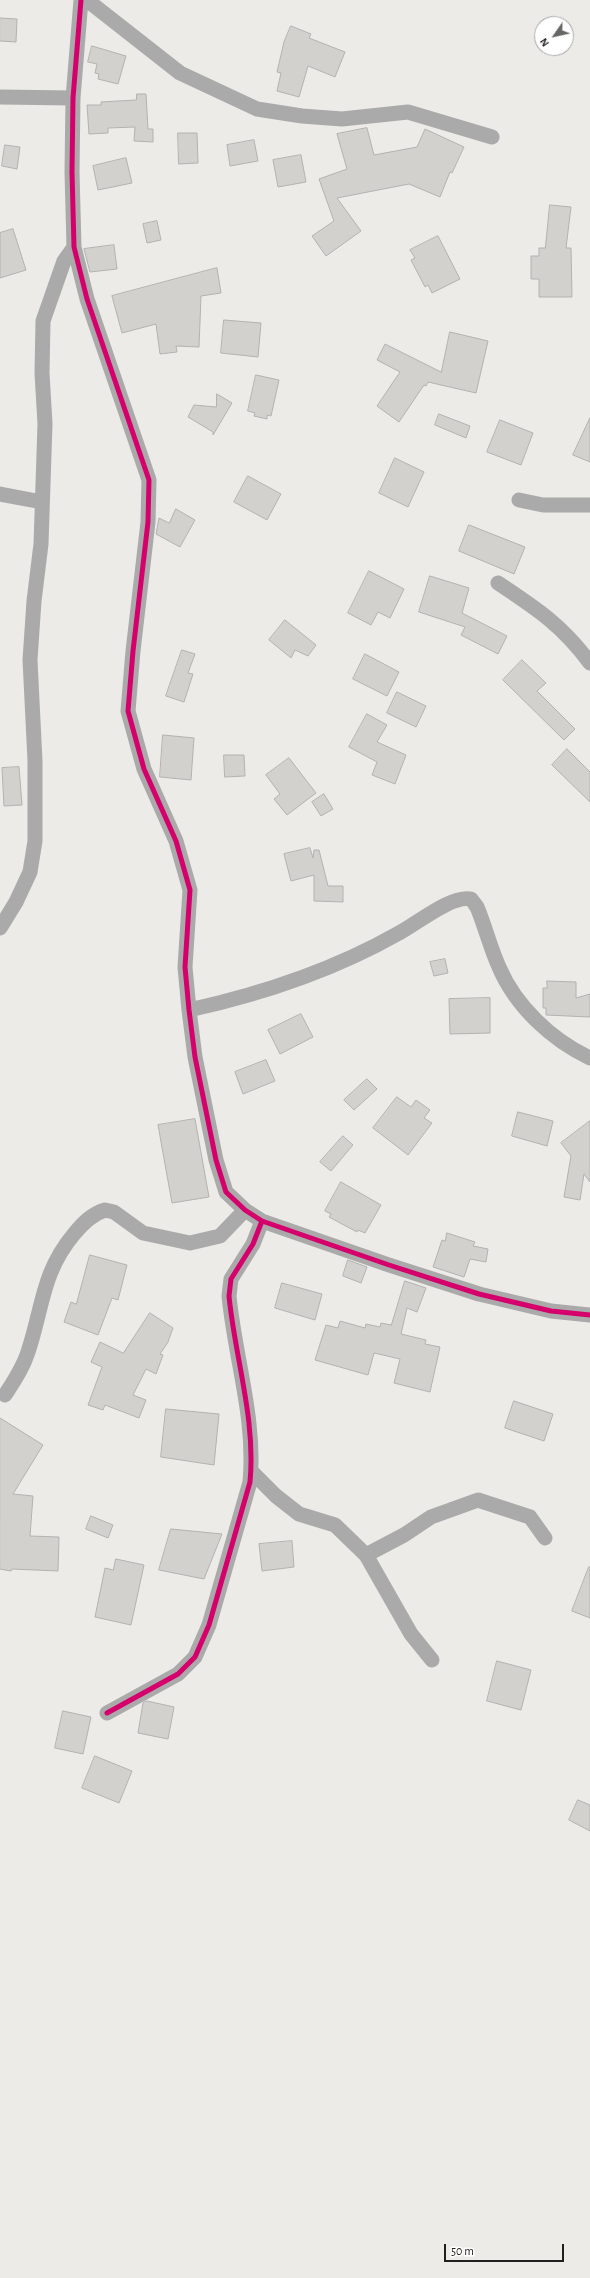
<!DOCTYPE html>
<html>
<head>
<meta charset="utf-8">
<style>
  body { margin:0 }
  #map { position:relative; width:590px; height:2278px; overflow:hidden; background:#edebe8; font-family:"Alegreya Sans",sans-serif }
  canvas { display:block }
  .north { position:absolute; left:534px; top:16px; width:40px; height:40px; box-sizing:border-box; background:#fff; border:1px solid #a6a5a5; border-radius:50%; rotate:236deg; font-size:11px; font-weight:700; line-height:16px; text-align:center; color:#211f1d }
  .north::after { content:''; display:block; margin:auto; width:14px; height:18px; background:#686664; clip-path:polygon(50% 0,100% 100%,50% 72%,0 100%) }
  .scale { position:absolute; left:444px; top:2244px; width:120px; height:18px; box-sizing:border-box; border:2px solid #211f1d; border-top:0; padding-left:5px; font-size:12px; line-height:14px; white-space:nowrap; color:#211f1d; -webkit-text-stroke:3px #fff; paint-order:stroke }
</style>
</head>
<body>
<div id="map">
<canvas width="590" height="2278"></canvas>
<div class="north">N</div>
<div class="scale">50 m</div>
</div>
<script>
const ctx = document.querySelector('canvas').getContext('2d');
ctx.lineJoin = 'round';
function fillPath(path, color) { ctx.fillStyle = color; ctx.fill(path, 'evenodd'); }
function strokePath(path, color, width, dash) { ctx.strokeStyle = color; ctx.lineWidth = width; ctx.lineCap = dash ? 'butt' : 'round'; ctx.setLineDash(dash || []); ctx.stroke(path); }
const building = new Path2D(`
  M0,18L17,19L16,42L0,41Z
  M291,26L311,34L309,38L345,52L335,77L308,66L299,97L277,91L281,73L277,72L284,42Z
  M92,46L126,56L118,84L98,79L99,74L95,73L97,64L88,62Z
  M137,94H146L148,129H153V142L134,141L135,127L108,128V133L89,134L87,105H101V102L136,100Z
  M367,128L374,155L417,147L425,129L464,147L452,173L450,172L440,197L409,184L337,198L361,231L326,256L312,236L334,221L319,179L347,169L337,134Z
  M178,133H197L198,163L179,164Z
  M254,140L258,161L230,166L227,145Z
  M5,145L20,147L17,169L2,166Z
  M301,155L306,182L278,187L273,160Z
  M126,158L132,183L98,190L93,166Z
  M550,205L571,207L566,248H571L572,297H539V279H531V256H539V248H545Z
  M157,221L161,240L147,243L143,224Z
  M13,229L26,270L0,278V233Z
  M438,236L460,279L432,293L428,285L425,287L411,260L415,258L410,250Z
  M114,245L117,269L90,272L84,249Z
  M217,268L221,293L201,296L199,347L176,346L177,352L160,354L156,324L122,333L112,296Z
  M224,320L261,323L258,357L221,353Z
  M450,332L488,341L476,393L428,382L426,386L424,385L399,422L377,406L400,372L377,360L385,344L441,372Z
  M256,375L279,380L271,416L267,415V419L254,416L255,413L248,411Z
  M217,394L232,403L213,435V432L188,417L194,405L216,407Z
  M439,414L470,426L466,438L435,425Z
  M590,418V462L573,455Z
  M500,420L533,433L521,465L487,452Z
  M395,458L424,472L408,507L379,493Z
  M248,476L281,494L267,520L234,502Z
  M176,509L195,520L180,547L156,534L159,518L169,523Z
  M469,525L525,547L514,574L459,551Z
  M369,571L404,589L390,618L378,612L371,625L348,613Z
  M430,576L469,588L462,613L507,636L498,654L461,635L465,627L419,612Z
  M285,620L316,645L308,656L295,650L291,658L269,640Z
  M182,650L195,654L188,673L193,674L184,702L166,696Z
  M365,654L399,672L387,696L353,679Z
  M522,660L546,683L537,691L575,729L564,740L503,680Z
  M397,692L426,706L416,727L387,713Z
  M367,714L387,725L377,742L406,755L395,784L372,775L377,762L349,747Z
  M163,735L194,738L191,780L160,777Z
  M567,749L590,772V802L552,765Z
  M224,755H244L245,776L225,777Z
  M289,758L316,793L287,815L274,799L280,794L266,775Z
  M19,767L22,805L4,806L2,768Z
  M324,794L333,809L321,816L312,802Z
  M310,848L313,858L314,850H319L328,886H343V902L314,901V875L291,881L284,854Z
  M445,959L448,973L434,976L430,962Z
  M547,981L576,982V998L590,994V1017L546,1015V1008H543V988H547Z
  M490,998V1033L450,1034L449,999Z
  M301,1014L313,1037L280,1054L268,1030Z
  M266,1060L275,1081L243,1094L235,1072Z
  M367,1079L377,1089L354,1110L344,1100Z
  M397,1097L411,1107L416,1100L430,1110L424,1118L432,1123L408,1155L373,1128Z
  M518,1112L553,1121L547,1146L512,1136Z
  M195,1119L209,1197L172,1203L158,1125Z
  M590,1121V1182L584,1174L580,1200L564,1197L571,1156L561,1143Z
  M343,1136L353,1145L331,1171L320,1162Z
  M341,1182L381,1205L365,1233L358,1230L357,1232L329,1217L331,1214L325,1211Z
  M447,1233L475,1242L473,1246L488,1249L486,1262L470,1259L464,1277L433,1267L442,1240L445,1241Z
  M90,1255L127,1265L118,1300L112,1298L98,1335L64,1322L71,1302L76,1304Z
  M348,1260L367,1267L361,1283L343,1276Z
  M405,1281L426,1288L417,1312L407,1308L401,1334L426,1340L425,1344L440,1347L430,1392L394,1383L400,1359L374,1353L368,1375L315,1360L326,1325L338,1328L340,1321L365,1328L366,1324L380,1327L381,1323L391,1325Z
  M282,1283L322,1294L315,1320L275,1308Z
  M150,1313L173,1328L168,1342L160,1354L163,1355L156,1374L146,1369L133,1395L146,1400L139,1418L105,1405L103,1410L88,1405L102,1367L91,1362L100,1342L123,1353Z
  M514,1401L553,1414L544,1441L505,1428Z
  M166,1409L219,1414L214,1465L161,1457Z
  M0,1418L43,1445L13,1494L33,1496L30,1536L59,1537L58,1571L12,1569L11,1571L0,1569Z
  M91,1516L113,1525L108,1538L86,1529Z
  M171,1529L222,1534L204,1579L159,1570Z
  M292,1541L294,1567L262,1571L259,1544Z
  M116,1559L144,1565L131,1625L95,1617L105,1568L113,1570Z
  M589,1567H590V1618L572,1611Z
  M497,1661L531,1670L521,1710L487,1701Z
  M147,1701L174,1707L168,1739L138,1733L143,1703Z
  M63,1711L91,1717L83,1754L55,1748Z
  M95,1756L132,1771L119,1803L82,1788Z
  M578,1800L590,1805V1831L569,1820Z`);
const minor = new Path2D(`
  M81,0L73,98L72,172L74,247L87,299L149,480L148,522L133,651L128,711L144,769L176,841L190,890L185,967L189,1010L195,1057L216,1160L226,1192L245,1210L262,1221L389,1265L479,1294L551,1311L590,1315
  M87,0L180,73L257,109L302,116L342,119L408,112L492,137
  M0,97L73,98
  M0,494L42,502
  M519,500L543,505H590
  M498,583C537,609 562,625 590,663
  M0,928L16,902L30,872L35,841V761L30,660L34,601L41,544L45,424L42,373L43,321L64,261L74,247
  M189,1010C262,994 334,970 399,933C418,923 451,895 471,899L477,907C485,926 490,947 499,967C516,1007 552,1040 590,1058
  M5,1395C14,1381 23,1368 28,1352C43,1307 42,1272 74,1234C83,1223 92,1214 105,1210L114,1212L143,1233L190,1243L220,1236L245,1210
  M251,1471L276,1496L299,1514L335,1525L366,1555L411,1634L432,1660
  M366,1555L404,1535L431,1517L478,1500L530,1517L545,1538
  M107,1713L178,1674L195,1657L209,1625L250,1482C256,1419 235,1358 229,1296L231,1279L253,1244L262,1221`);
const cycleway = new Path2D(`
  M81,0L73,98L72,172L74,247L87,299L149,480L148,522L133,651L128,711L144,769L176,841L190,890L185,967L189,1010L195,1057L216,1160L226,1192L245,1210L262,1221L389,1265L479,1294L551,1311L590,1315
  M107,1713L178,1674L195,1657L209,1625L250,1482C256,1419 235,1358 229,1296L231,1279L253,1244L262,1221`);
fillPath(building, '#d2d1ce');
strokePath(building, '#b3b2b0', 1);
strokePath(minor, '#aaa', 15);
strokePath(cycleway, '#d6006c', 5);
</script>
</body>
</html>
